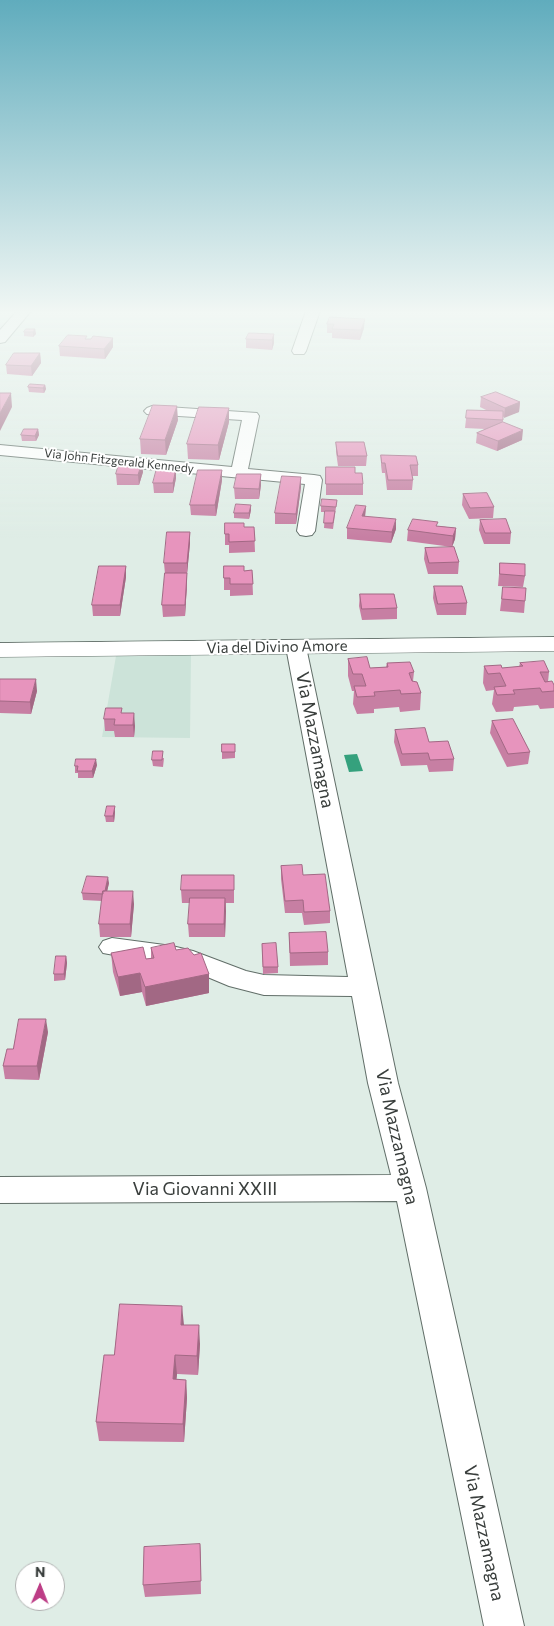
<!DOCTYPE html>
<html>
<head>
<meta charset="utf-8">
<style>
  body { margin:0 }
  #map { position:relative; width:554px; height:1626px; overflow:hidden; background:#dfede6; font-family:Commissioner,sans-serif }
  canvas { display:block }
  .north { position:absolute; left:15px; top:1561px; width:50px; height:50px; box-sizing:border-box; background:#fff; border:1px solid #b0b2b1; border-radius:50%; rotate:1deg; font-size:14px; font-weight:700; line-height:20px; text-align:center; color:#393e3c }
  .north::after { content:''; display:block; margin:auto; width:18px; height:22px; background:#bd3d86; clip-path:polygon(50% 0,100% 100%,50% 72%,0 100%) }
</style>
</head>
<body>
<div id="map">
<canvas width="554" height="1626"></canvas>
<div class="north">N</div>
</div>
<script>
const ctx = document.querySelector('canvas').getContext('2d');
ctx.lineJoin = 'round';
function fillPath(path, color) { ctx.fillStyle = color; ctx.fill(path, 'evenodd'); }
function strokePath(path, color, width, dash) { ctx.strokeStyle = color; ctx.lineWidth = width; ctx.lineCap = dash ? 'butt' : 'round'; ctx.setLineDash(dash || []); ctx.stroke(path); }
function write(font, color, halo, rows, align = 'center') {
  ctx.font = font + ' Commissioner,sans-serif'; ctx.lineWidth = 4; ctx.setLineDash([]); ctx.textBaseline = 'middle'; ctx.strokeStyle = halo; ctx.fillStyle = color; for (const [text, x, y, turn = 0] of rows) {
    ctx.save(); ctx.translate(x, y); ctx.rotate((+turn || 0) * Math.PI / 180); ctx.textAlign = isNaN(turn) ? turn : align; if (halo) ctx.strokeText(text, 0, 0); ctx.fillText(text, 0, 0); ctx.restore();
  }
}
const built = new Path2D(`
  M191,655L190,738L102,737L116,656Z`);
const water = new Path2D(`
  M357,754L363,771L349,772L344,755Z`);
const minor = new Path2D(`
  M17,311H31L5,342L0,343V330Z
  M306,311H320L306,351L304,354H294L292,351Z
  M152,406L257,413L259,416L248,469L314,475L320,476L322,480L315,531L312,535L306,536L300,535L297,531L305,484L0,455V445L232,467L242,420L147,414L144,411L147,408Z
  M296,641L303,643L306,647L398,1083L426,1188L524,1626H484L397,1201L0,1203V1177L391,1175L368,1083L352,996L264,995L229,986L186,968L103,953L99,947L103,941L112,938L172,946L193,951L246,971L264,975L348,977L286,647L289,643Z`);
const secondary = new Path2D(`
  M554,637V651L0,657V643Z`);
const wall = new Path2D(`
  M330,317L364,328L360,340L332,338V333H327V324Z
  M35,329L36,334L33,337L24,336V332Z
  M274,334V343L272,350L246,348V339Z
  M87,339H91L113,347L105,359L60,356L59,346Z
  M40,353L41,363L32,376L7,374L6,365Z
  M45,385L46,389L44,393L29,392L28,387Z
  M481,397L520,402L519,412L503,417V422L522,440L497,451L476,443L477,433L485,429L465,428L467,410L488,411L480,407Z
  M178,420L166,455L141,454L140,439Z
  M229,422L219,460L188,459L187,444Z
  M38,429L39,435L36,441H22L21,435Z
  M336,442L367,456L366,466H338L336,452Z
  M381,455L418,465V476H412L413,480L412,490H387L385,473H382L381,465Z
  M326,467L363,484V495H326Z
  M176,468V478L173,493H154L153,483Z
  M143,472L139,485H117L116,474Z
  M261,474V485L259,499H235L234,488Z
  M301,477V487L296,524H275V513Z
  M222,480L216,516L191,515L190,505Z
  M463,494L494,507L493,518L469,519L462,505Z
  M337,500L333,529L324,528L325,512H321V506Z
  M251,505V510L249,519L234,518V513Z
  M366,506L365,516L396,529L391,543L347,539V528Z
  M480,520L511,533L510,544H484L479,530Z
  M438,526L456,528L455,539L452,547L407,541L408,530Z
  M244,527H254L255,552L229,553V545H225V534Z
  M190,532V543L187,574V584L185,616L163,617L162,605L165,574L164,563Z
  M425,548L459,562L458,574H428L424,559Z
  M500,563L525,576L523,587L498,586Z
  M126,566V577L120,616H93L92,605Z
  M224,566L244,571L252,570L253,595L230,596V590H224Z
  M434,586L467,603L466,615H437L433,598Z
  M503,587L525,601L524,613L500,611Z
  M360,594L397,608V619L362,620L359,606Z
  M348,659L370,668L386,667L387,663L414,672L413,681L421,693L420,710L400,712L399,707L374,709V713L357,714L353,704L354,691H352L348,676Z
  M520,663L549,672L548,682L554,685V708L540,709L538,705L514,707L513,711L496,712L492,704L494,690L486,691L483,683L484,666L502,668L519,667Z
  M0,679L37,691L31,714L0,713Z
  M122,713L135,726L134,737H115L114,731H105L104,719Z
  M492,721L530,752L528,764L507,767L490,733Z
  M395,730L429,742L454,759L453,771L429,772L427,765L401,766L394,742Z
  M222,744H235V758L222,759Z
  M164,758L163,767L153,766L152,760Z
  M97,765L93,778H78V773H75V766Z
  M115,812L114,822H106L105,816Z
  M281,866L303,875L330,911V923L304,925L302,913H285L281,879Z
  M234,875V903H226L225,937H189L188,924L190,903H182L181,890Z
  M109,883L107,891L134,904L131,937H100L99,924L102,901L83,900L82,893Z
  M289,933L328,952V965L290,966Z
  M262,944L278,967V973L263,974Z
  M151,948L176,950L209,974V993L146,1006L142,992L120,996L113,972L111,953L146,959L151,958Z
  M66,956L67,963L65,980L54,981V974Z
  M48,1032L39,1080L5,1079L3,1066L13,1049Z
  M184,1325L200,1344L198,1375L177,1374L176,1379L186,1380L187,1398L184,1442L99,1441L96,1422L114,1355Z
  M200,1544L201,1594L145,1597L143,1585Z`);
const shadedWall = new Path2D(`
  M365,319L364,328L360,340L361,330Z
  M35,329L36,334L33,337V332Z
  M274,334V343L272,350V340Z
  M113,338V347L105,359L104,349Z
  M40,353L41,363L32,376L31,366Z
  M45,385L46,389L44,393L43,388Z
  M11,393L12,407L0,431V413Z
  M520,402L519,412L504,418L505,408Z
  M177,406L178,420L166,455L165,440Z
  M229,408V422L219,460L218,445Z
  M38,429L39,435L36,441L35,436Z
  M523,430L522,440L497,451L498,441Z
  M142,462L143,472L139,485L138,475Z
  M176,468V478L173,493V483Z
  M222,470V480L216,516L215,505Z
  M261,474V485L259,499V489Z
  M301,477V487L296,524V514Z
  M251,505V510L249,519V513Z
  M366,506L365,517L362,516Z
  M396,519V529L391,543L392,532Z
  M456,528L455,539L452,547L453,536Z
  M190,532V543L187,574V563Z
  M126,566V577L120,616V605Z
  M187,573V584L185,616V605Z
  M36,679L37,691L31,714L30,702Z
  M134,713L135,726L134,737L133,725Z
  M96,759L97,765L93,778L92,771Z
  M115,806V812L114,822L113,816Z
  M108,877L109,883L105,901L104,894Z
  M133,891L134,904L131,937L130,924Z
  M225,898L226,911L225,937L224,924Z
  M66,956L67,963L65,980L64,974Z
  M140,973L142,992L120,996L118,977Z
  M209,974V993L146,1006L145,987Z
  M46,1019L48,1032L39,1080L37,1066Z
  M182,1306L184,1325H181Z
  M199,1325L200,1344L198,1375L197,1356Z
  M175,1355L177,1374L175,1398L173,1379Z
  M186,1380L187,1398L184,1442L183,1424Z
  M200,1544L201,1557V1594V1581Z`);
const building = new Path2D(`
  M330,317L365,319L361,330L332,329L334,324H327Z
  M26,329H35L33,332H24Z
  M249,333L274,334L272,340L246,339Z
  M68,335L87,336L85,339H91L93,336L113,338L104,349L59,346Z
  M14,353H40L31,366L6,365Z
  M30,384L45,385L43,388L28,387Z
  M496,392L520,402L505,408L481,397Z
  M0,393H11L0,413Z
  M153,405L177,406L165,440L140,439Z
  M199,407L229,408L218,445L187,444Z
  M467,410L503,411V420L466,418Z
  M503,422L523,430L498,441L477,433Z
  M24,429H38L35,436L21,435Z
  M336,442H364L367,456H338Z
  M381,455L416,456L418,465H410L413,480H388L385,463H382Z
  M120,461L142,462L138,475L116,474Z
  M326,467H355V473H362L363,484H326Z
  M157,468H176L173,483H153Z
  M198,470H222L215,505H190Z
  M237,474H261L259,489L234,488Z
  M282,476L301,477L296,514L275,513Z
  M487,493L494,507L470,508L463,494Z
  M322,499L337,500L336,507L321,506Z
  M236,504L251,505L249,513H234Z
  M356,505L366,506L362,516L396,519L392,532L347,528Z
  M325,511H335L333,523H324Z
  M413,519L438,522L436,526L456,528L453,536L408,530Z
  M506,519L511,533H485L480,520Z
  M225,523H244V527H254L255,541L229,542V534H225Z
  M167,532H190L187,563H164Z
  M454,547L459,562L429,563L425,548Z
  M500,563L525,564V576L500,574Z
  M99,566H126L120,605H92Z
  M224,566H244V571L252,570L253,584H230V578H224Z
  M165,573H187L185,605H162Z
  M434,586H462L467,603L438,604Z
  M503,587L526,588L525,601L502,599Z
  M360,594H394L397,608L362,609Z
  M367,657L370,668L388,667L387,663L410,662L414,672L409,673L412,681L417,682L421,693L401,694L400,690L374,692L375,696L357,697L354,686H366L362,674H353L348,659Z
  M544,661L549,672H540L545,682L552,681L554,685V691L542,692L540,688L513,690L515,694L497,695L494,687L506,686L500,673L488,674L484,666L501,665L502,668L523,666L520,663Z
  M0,679H36L30,702L0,701Z
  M106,708H122L121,713H134L133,725H114L115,719H104Z
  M513,719L530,752L508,754L492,721Z
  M425,728L429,742L448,741L454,759L430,760L428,753L402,754L395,730Z
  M222,744H235V752H222Z
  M153,751H163L162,760H152Z
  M76,759H96L92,771H77L78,766H75Z
  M107,806H115L113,816H105Z
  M302,865L303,875L325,874L330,911L304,912L303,900L285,901L281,866Z
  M182,875H234V890H181Z
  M87,876L108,877L105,891H103V894L82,893Z
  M103,891H133L130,924H99Z
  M190,898H225L224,924H188Z
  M326,932L328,952L290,953L289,933Z
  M174,943L176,950L188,948L194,955L201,953L209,974L145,987L140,973L118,977L111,953L143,947L146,959L154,958L151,948Z
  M276,943L278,967H263L262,944Z
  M56,956H66L64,974H54Z
  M19,1019H46L37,1066H3L7,1049H13Z
  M120,1304L182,1306L181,1325H199L197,1356L175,1355L173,1379L186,1380L183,1424L96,1422L104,1355H114Z
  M200,1544L201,1581L143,1585L144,1547Z`);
const farStreetnames = [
  ["Via John Fitzgerald Kennedy",119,461,6]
];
const streetNames = [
  ["Via del Divino Amore",277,647,-1]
];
const nearStreetnames = [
  ["Via Mazzamagna",315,740,79],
  ["Via Mazzamagna",397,1137,77],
  ["Via Giovanni XXIII",205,1189],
  ["Via Mazzamagna",484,1533,78]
];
fillPath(built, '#cce3d9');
fillPath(water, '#35a17d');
strokePath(minor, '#616e68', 2);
strokePath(secondary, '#616e68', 1);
fillPath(minor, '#fff');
fillPath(secondary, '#fff');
fillPath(wall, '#c77fa3');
fillPath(shadedWall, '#a26884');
fillPath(building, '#e794bd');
strokePath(building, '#a26884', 1);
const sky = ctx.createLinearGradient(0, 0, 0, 538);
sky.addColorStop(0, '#60acbd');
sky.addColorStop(0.58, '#f1f7f4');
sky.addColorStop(1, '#f1f7f400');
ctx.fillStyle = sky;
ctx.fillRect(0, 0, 554, 538);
write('12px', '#393e3c', '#fff', farStreetnames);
write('15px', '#393e3c', '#fff', streetNames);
write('18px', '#393e3c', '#fff', nearStreetnames);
</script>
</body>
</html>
